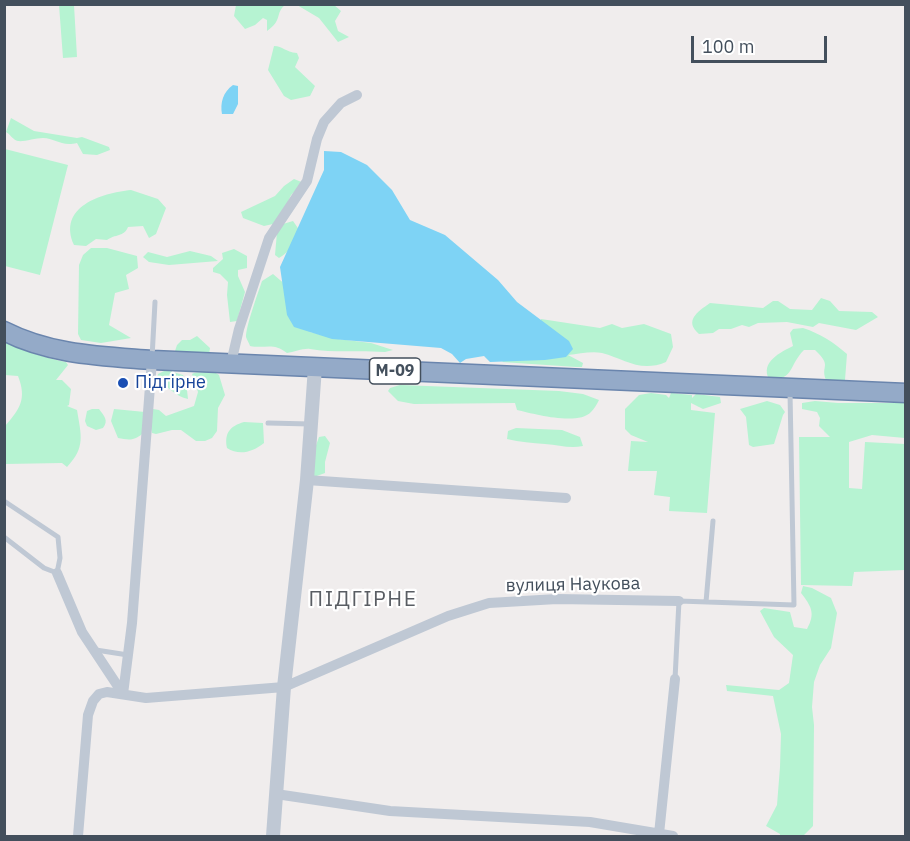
<!DOCTYPE html>
<html>
<head>
<meta charset="utf-8">
<style>
  body { margin:0 }
  #map { position:relative; width:910px; height:841px; overflow:hidden; background:#f0eded; font-family:"IBM Plex Sans",sans-serif }
  canvas { display:block }
  .frame { position:absolute; inset:0; border:6px solid #434f5c; pointer-events:none }
  .scale { position:absolute; left:691px; top:36px; width:136px; height:27px; box-sizing:border-box; border:3px solid #434f5c; border-top:0; padding-left:8px; font-size:18px; line-height:21px; white-space:nowrap; color:#434f5c; -webkit-text-stroke:4px #fff; paint-order:stroke }
</style>
</head>
<body>
<div id="map">
<canvas width="910" height="841"></canvas>
<div class="frame"></div>
<div class="scale">100 m</div>
</div>
<script>
const ctx = document.querySelector('canvas').getContext('2d');
ctx.lineJoin = 'round';
function fillPath(path, color) { ctx.fillStyle = color; ctx.fill(path, 'evenodd'); }
function strokePath(path, color, width, dash) { ctx.strokeStyle = color; ctx.lineWidth = width; ctx.lineCap = dash ? 'butt' : 'round'; ctx.setLineDash(dash || []); ctx.stroke(path); }
function write(font, color, halo, rows, align = 'center') {
  ctx.font = font + ' "IBM Plex Sans",sans-serif'; ctx.lineWidth = 4.5; ctx.setLineDash([]); ctx.textBaseline = 'middle'; ctx.strokeStyle = halo; ctx.fillStyle = color; for (const [text, x, y, turn = 0] of rows) {
    ctx.save(); ctx.translate(x, y); ctx.rotate((+turn || 0) * Math.PI / 180); ctx.textAlign = isNaN(turn) ? turn : align; if (halo) ctx.strokeText(text, 0, 0); ctx.fillText(text, 0, 0); ctx.restore();
  }
}
const green = new Path2D(`
  M59,5H74L77,57L63,58Z
  M236,5V4L285,5C275,13 283,20 267,31V20L263,18L255,25L245,29L234,16Z
  M297,5H334L341,11L335,21L338,31L349,37L338,42L319,18Z
  M274,46C283,46 285,52 297,53L299,58L295,67L315,86L310,96L291,100L284,96L268,70Z
  M11,118L34,131L77,138L82,137L109,147L110,150L97,155L83,154L77,143C61,147 55,138 43,138C35,138 24,142 18,141C13,140 10,134 6,132Z
  M5,149L68,165L40,275L5,266Z
  M294,179L304,183L291,195L284,211L273,224L264,226L243,218L241,212L275,196L284,186Z
  M131,190L158,199L166,208L156,234L149,238L143,226L128,227C124,237 115,234 107,240L96,239L86,246L74,245C57,207 101,193 131,190Z
  M293,221L300,231C295,242 290,252 279,258L275,255L277,232L283,224Z
  M91,248H107L137,256L138,268L126,275L129,289L115,293L109,325L131,338L101,343L81,340L78,334L79,265L83,255Z
  M234,249L247,256V268L238,270V276L245,292L237,321L230,322L227,295L228,282L220,274L213,272V268L223,259L222,253Z
  M190,251L211,256L218,261L169,265L149,262L143,257L148,252L167,257Z
  M273,274L287,286L310,332L338,339L371,343L393,350L385,352C360,350 333,353 310,349C304,348 294,352 287,353C273,342 266,349 250,346C249,343 247,340 246,337C246,326 258,293 262,281Z
  M821,298L830,301L839,311L872,312L878,317L856,330L819,323L813,327L787,322L758,323L749,327L742,325L731,329H719L713,333L699,334C684,321 697,312 710,303L763,308L773,301H778L790,309L812,310Z
  M541,319L600,328L612,324L622,328L644,324L671,334L673,347L666,362C640,373 625,359 602,353C591,351 579,354 568,355L583,363L582,367H576L502,362L538,333Z
  M803,328C821,334 833,342 847,354L845,380H826C820,365 833,367 815,350H804C788,366 795,380 769,379C760,362 781,352 793,346L790,333L793,329Z
  M197,336L210,348L209,355L184,356L175,351L177,345L182,340H190Z
  M5,342C25,350 43,358 66,362L68,365L56,380H62L71,389L69,405L67,406L77,410C81,435 86,447 67,467L62,463L5,464V426C20,409 27,399 18,376L5,375Z
  M166,370L183,375L186,381L188,399C176,397 167,386 157,378L158,374Z
  M213,371L219,375L225,395L218,408L217,431L212,438L205,441H196L181,430H172L156,434L152,433L150,423L153,409L159,410L166,416L194,406L198,392L192,374L194,373Z
  M400,385L559,391L583,394L599,400C597,404 594,409 591,412C578,426 534,414 517,410L515,403L414,404L398,401L388,391L390,388Z
  M651,393L666,395L669,398L671,393L692,395V398L696,394L720,397L721,403L703,409L691,403V410L715,413L707,513L669,511L670,497L654,495L657,471H628L631,441L648,442L631,435L625,429V409L639,395Z
  M767,401L780,405L785,412L783,415L774,444L753,447L749,445L746,417L740,409Z
  M815,401L838,403H905V438L872,435L849,442V488L862,489L865,442L905,444V570L854,572L852,586L801,585L799,437H830L819,426L820,418L817,412L802,409V403Z
  M92,409H99C104,416 109,420 103,428L96,430L87,426L85,421L87,411Z
  M114,409L145,412L142,434C134,441 128,440 118,438L111,421Z
  M244,422L263,423L264,443C253,452 239,456 227,448C224,433 230,426 244,422Z
  M516,428L562,430L580,437L583,446C570,449 559,445 545,444C532,443 520,442 507,439L508,431Z
  M325,436L330,443L325,462V473L314,477L311,459L319,437Z
  M803,586L812,588L831,598L837,613L831,648L820,665L814,682L812,707L814,725L813,826L803,836H780V834L766,826L777,805L780,767L781,734L773,696L727,691L726,685L779,690L789,683L793,655L774,637L760,611L764,608L790,612L794,627L807,629C816,613 811,606 801,593Z`);
const water = new Path2D(`
  M233,85L238,86V104L233,114H222C220,103 223,92 233,85Z
  M324,151L341,152L367,165L392,190L410,220L445,235L498,280L517,302L569,341L573,349L566,357L545,360L490,362L484,356L466,359L460,363L452,354L441,348L332,339L294,327L287,315L280,267L324,170Z`);
const service = new Path2D(`
  M152,358L155,302
  M268,423L310,424
  M4,501L58,537L60,558L57,573L44,568L4,537
  M706,602L713,521
  M96,650L128,655
  M675,679L679,601L794,605L790,392`);
const minor = new Path2D(`
  M231,363L239,329L269,238L307,181L317,139L324,122L341,103L357,95
  M307,480L566,498
  M57,573L82,632L123,694
  M123,694L132,623L152,360
  M276,794L390,811L590,822L673,836
  M659,834L675,679
  M78,836L88,715L93,701L99,694L107,692L146,698L284,687L448,616L489,603L557,599L679,601`);
const tertiary = new Path2D(`
  M273,836L284,687L307,480L315,367`);
const trunk = new Path2D(`
  M4,331C51,355 102,356 152,360L906,393`);
const markers = [
  [123,383,6,"#1a4fb4"]
];
const shields = [
  [395,371,51]
];
const shieldNames = [
  ["М-09",395,371]
];
const transitNames = [
  ["Підгірне",135,383]
];
const streetNames = [
  ["вулиця Наукова",573,585,-1]
];
const quarterNames = [
  ["ПІДГІРНЕ",363,600]
];
fillPath(green, '#b6f3d2');
fillPath(water, '#7ed3f5');
strokePath(trunk, '#6a85ad', 21);
strokePath(service, '#bfc8d4', 5);
strokePath(minor, '#bfc8d4', 10);
strokePath(tertiary, '#bfc8d4', 14);
strokePath(trunk, '#94aac8', 18);
for (const [x, y, r, color] of markers) { const dot = new Path2D(); dot.arc(x, y, r, 0, 2 * Math.PI); ctx.fillStyle = color; ctx.fill(dot); strokePath(dot, '#fff', 2); }
for (const [x, y, w] of shields) { const box = new Path2D(); box.roundRect(x - w / 2, y - 13, w, 26, 4.5); ctx.fillStyle = '#fff'; ctx.fill(box); strokePath(box, '#434f5c', 1.5); }
write('bold 16px', '#434f5c', null, shieldNames);
write('18px', '#164399', '#fff', transitNames, 'left');
write('18px', '#434f5c', '#fff', streetNames);
ctx.letterSpacing = '1.5px';
write('21px', '#595d63', '#fff', quarterNames);
ctx.letterSpacing = '0px';
</script>
</body>
</html>
